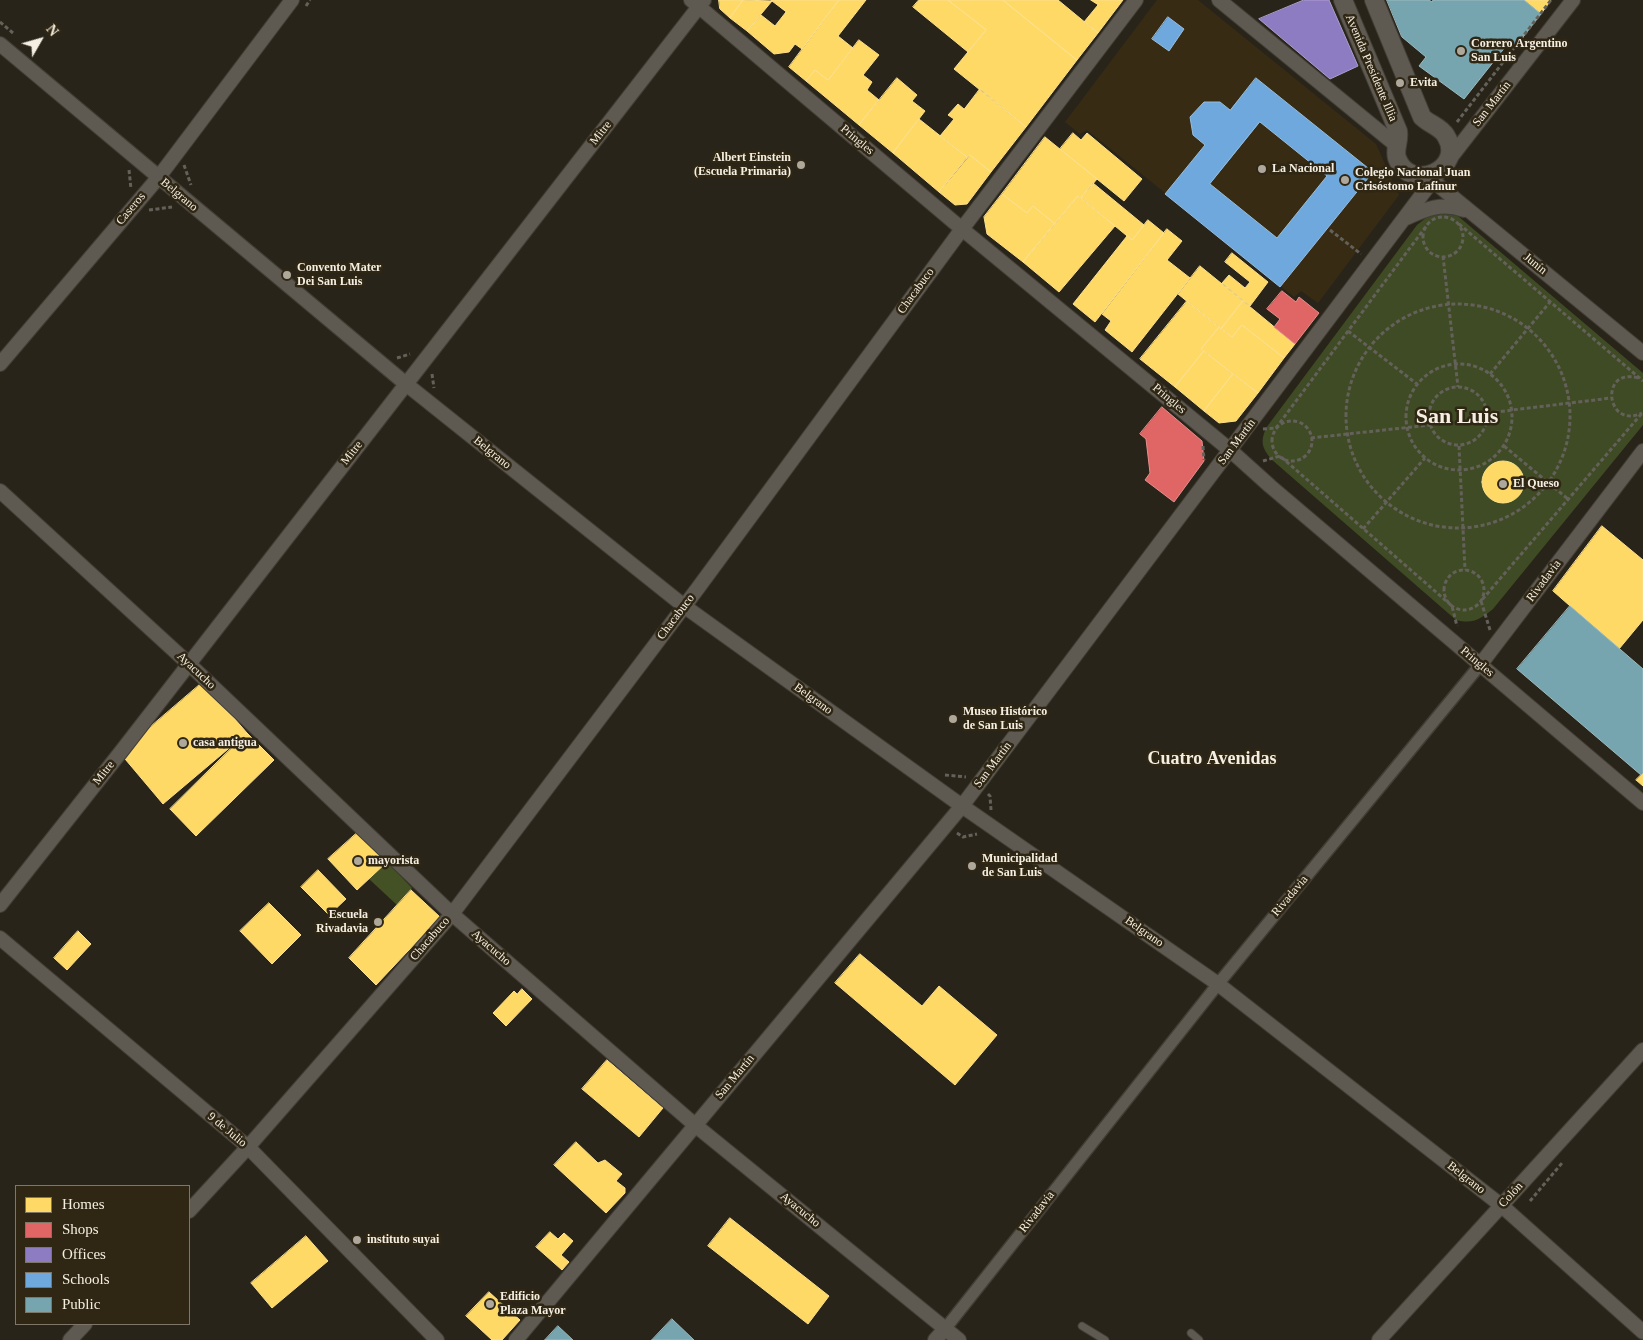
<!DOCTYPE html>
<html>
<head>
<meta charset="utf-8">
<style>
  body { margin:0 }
  #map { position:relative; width:1643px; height:1340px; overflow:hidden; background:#292419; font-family:"Times New Roman",serif }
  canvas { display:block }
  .legend { position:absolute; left:15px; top:1185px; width:175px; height:140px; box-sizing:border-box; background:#2f2613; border:1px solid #7e7666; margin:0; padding:6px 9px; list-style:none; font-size:15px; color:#f5efe3 }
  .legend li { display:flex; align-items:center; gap:10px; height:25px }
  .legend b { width:25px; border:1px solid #7e7666 }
  .north { position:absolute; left:15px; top:15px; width:50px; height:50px; -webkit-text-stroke:4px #2f2613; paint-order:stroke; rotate:52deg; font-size:14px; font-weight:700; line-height:20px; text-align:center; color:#f5efe3 }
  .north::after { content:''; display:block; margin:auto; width:18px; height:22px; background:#f5efe3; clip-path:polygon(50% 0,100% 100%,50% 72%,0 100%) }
</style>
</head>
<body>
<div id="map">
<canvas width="1643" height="1340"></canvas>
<ul class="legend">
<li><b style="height:14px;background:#ffd966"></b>Homes</li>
<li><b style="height:14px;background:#e06666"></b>Shops</li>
<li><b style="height:14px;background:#8e7cc3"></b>Offices</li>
<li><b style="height:14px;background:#6fa8dc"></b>Schools</li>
<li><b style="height:14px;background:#76a5af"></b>Public</li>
</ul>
<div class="north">N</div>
</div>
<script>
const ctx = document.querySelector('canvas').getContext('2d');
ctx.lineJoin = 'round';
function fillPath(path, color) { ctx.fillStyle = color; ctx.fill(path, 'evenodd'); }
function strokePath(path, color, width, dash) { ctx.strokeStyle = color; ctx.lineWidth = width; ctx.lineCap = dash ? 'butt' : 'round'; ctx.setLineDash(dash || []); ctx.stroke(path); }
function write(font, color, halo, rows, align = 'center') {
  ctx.font = font + ' "Times New Roman",serif'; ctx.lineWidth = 5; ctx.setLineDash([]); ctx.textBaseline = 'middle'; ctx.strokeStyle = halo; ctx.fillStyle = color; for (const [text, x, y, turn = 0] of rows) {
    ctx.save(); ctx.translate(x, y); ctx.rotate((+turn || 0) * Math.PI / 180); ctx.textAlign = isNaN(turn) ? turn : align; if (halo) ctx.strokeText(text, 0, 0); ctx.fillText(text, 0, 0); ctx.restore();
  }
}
const built = new Path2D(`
  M1157,0H1198L1376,144L1399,195L1318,303L1301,291L1294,297L1087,130L1080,134L1065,122Z`);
const green = new Path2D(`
  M1449,212L1458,216L1643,373V425L1493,609C1479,620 1473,624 1456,620L1271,459C1262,448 1260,442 1266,428L1417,225L1432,213Z`);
const forest = new Path2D(`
  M387,862L412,888L397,905L369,879Z`);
const homes = new Path2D(`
  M719,0H743L730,18L720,9Z
  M743,0L772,1L747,31L730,18Z
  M771,0H839L802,49L795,44L789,52L774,54L747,31L761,15L775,26L786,12Z
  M839,0H866L838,36L853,48L828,80L815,70L806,81L789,67Z
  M919,0H948L986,30L968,52L913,7Z
  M948,0H1003L1077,60L1026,127L954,69L986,30Z
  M1003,0H1058L1098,33L1077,60Z
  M1091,0H1123L1098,33L1084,22L1098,5Z
  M1524,0H1551L1541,14Z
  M859,40L879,55L863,75L872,82L867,90L879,100L859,125L806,81L815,70L828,80Z
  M897,78L917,95L912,101L925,111L893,153L859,125Z
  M980,89L1026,127L991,172L970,155L967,157L940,136L954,119L948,115L958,104L964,109Z
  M919,119L967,157L939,192L893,153Z
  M1073,133L1081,140L1087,133L1142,179L1124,201L1060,149Z
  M1045,137L1097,179L1081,198L1078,196L1055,224L1033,206L1027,213L1002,194Z
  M970,155L991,172L967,204L955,205L939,192Z
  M1093,183L1144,225L1132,240L1081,198Z
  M1002,194L1027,213L1033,206L1055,224L1023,262L987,234L984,217Z
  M1078,196L1115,226L1059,292L1023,262Z
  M1148,220L1164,233L1095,322L1073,304L1127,236L1132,240Z
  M1167,229L1182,241L1167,260L1190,278L1132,352L1105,330L1111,321L1102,314Z
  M1232,253L1268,282L1250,306L1222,283L1229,275L1245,288L1250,282L1225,262Z
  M1200,266L1243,301L1221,329L1178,294Z
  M1187,301L1219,327L1201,349L1204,351L1175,387L1140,359Z
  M1243,301L1295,344L1284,358L1242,325L1232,337L1221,329Z
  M1242,325L1284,358L1258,393L1201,349L1219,327L1232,337Z
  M1204,351L1233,374L1204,411L1175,387Z
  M1233,374L1258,393L1236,421L1219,423L1204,411Z
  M1482 482a21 21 0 1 1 42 0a21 21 0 1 1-42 0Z
  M1602,526L1643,560V620L1619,649L1553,591Z
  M203,682L247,733L163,804L120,753Z
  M247,733L274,760L196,836L170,809Z
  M1643,773V786L1636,780Z
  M357,833L387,862L357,890L328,859Z
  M318,870L346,899L329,915L301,887Z
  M411,890L440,917L376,985L349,958Z
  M269,903L301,935L272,964L240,931Z
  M78,931L91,944L67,970L54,958Z
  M860,954L922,1006L939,986L997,1035L955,1085L835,983Z
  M522,989L532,999L506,1026L493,1013L514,991L517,994Z
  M607,1060L663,1108L639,1137L582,1089Z
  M576,1142L598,1163L605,1160L622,1174L616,1181L625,1188V1193L606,1213L554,1165Z
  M730,1218L829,1296L808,1324L708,1246Z
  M550,1232L558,1239L564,1233L573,1241L561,1255L569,1262L562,1270L536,1247Z
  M306,1236L328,1261L272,1308L251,1283Z
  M489,1292L520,1320L502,1340H492L466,1316Z`);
const shops = new Path2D(`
  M1282,291L1296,302L1299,297L1319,313L1295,344L1274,327L1280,319L1267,309Z
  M1162,407L1202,441L1204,461L1174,502L1145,480L1150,473L1146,439L1140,434Z`);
const offices = new Path2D(`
  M1304,0H1329L1358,66L1330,79L1259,19Z`);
const schools = new Path2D(`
  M1168,17L1184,29L1169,51L1152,39Z
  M1256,78L1373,172L1280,287L1165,194L1205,145L1193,135L1190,117L1204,102H1220L1230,110ZM1260,122L1327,176L1277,238L1210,184Z`);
const public = new Path2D(`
  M1387,0H1429L1432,2L1433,0H1524L1541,14L1516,46L1510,41L1464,99L1419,66L1426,57L1402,37Z
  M1570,606L1643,669V773L1641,775L1517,669Z
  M672,1319L694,1340H652Z
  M558,1326L573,1340H545Z`);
const path = new Path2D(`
  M306,6L310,0
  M0,22L13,33
  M1457,122L1551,0
  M184,165L191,185
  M129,170L131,189
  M149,210L172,207
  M1423 237a20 20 0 1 1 40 0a20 20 0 1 1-40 0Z
  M1459,224L1643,381
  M1330,230L1361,254
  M1443,256L1458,387
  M1346 416a112 112 0 1 1 224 0a112 112 0 1 1-224 0Z
  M1348,331L1417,384
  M397,358L410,354
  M1406 417a53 53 0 1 1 106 0a53 53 0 1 1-106 0Z
  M432,374L434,388
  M1490,374L1550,302
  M1638,378C1599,367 1606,430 1642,413
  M1429 416a29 29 0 1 1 58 0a29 29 0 1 1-58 0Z
  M1488,413L1611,398
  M1272 441a20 20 0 1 1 40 0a20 20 0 1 1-40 0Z
  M1263,429L1276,428L1427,225
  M1311,438L1430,425
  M1203,446L1204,460
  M1459,446L1465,570
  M1504,446L1568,499
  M1263,461L1280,456L1452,606L1457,626
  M1363,529L1425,458
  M1444 590a20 20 0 1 1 40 0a20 20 0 1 1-40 0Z
  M1490,630L1481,601L1643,412
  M945,775L966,777
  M988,794L990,796L991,810
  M957,833L963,837L977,834
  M1530,1201L1562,1163`);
const service = new Path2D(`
  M1082,1326L1105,1340
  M1191,1333L1199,1340`);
const pedestrian = new Path2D(`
  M945,1329L1218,984L1480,665`);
const minor = new Path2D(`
  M691,0L962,229L1230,450L1270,486L1643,803
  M1219,0L1396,145
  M0,44L406,384L684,606L962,806L1218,984L1502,1206L1643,1332
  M1448,161L1573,0
  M1427,176L1643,353
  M1406,218C1426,209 1442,202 1464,210
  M0,364L158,178L292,0
  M0,491L189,664L452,914L695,1125L959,1340
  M1480,665L1643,451
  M0,905L120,753L704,0
  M0,938L248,1147L437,1340
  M189,1211L248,1147L452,914L698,588L962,229L1136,0
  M70,1340L85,1324
  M516,1340L962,806L1442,168
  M935,1340L945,1329
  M1379,1340L1643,1050`);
const tertiary = new Path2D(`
  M1343,0L1398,131C1400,140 1394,149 1397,158C1410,194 1466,169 1446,136C1440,126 1430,125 1422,117L1374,0`);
const markers = [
  [1461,51,5,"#aea89c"],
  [1400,83,5,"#aea89c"],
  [801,165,5,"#aea89c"],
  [1262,169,5,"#aea89c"],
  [1345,180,5,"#aea89c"],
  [287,275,5,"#aea89c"],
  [1503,484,5,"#aea89c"],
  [953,719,5,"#aea89c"],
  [183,743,5,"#aea89c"],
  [358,861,5,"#aea89c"],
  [972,866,5,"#aea89c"],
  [378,922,5,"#aea89c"],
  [357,1240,5,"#aea89c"],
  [490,1304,5,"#aea89c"]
];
const poiNames = [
  ["Correro Argentino",1471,44],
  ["San Luis",1471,58],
  ["Evita",1410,83],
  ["Albert Einstein",791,158,"right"],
  ["(Escuela Primaria)",791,172,"right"],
  ["La Nacional",1272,169],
  ["Colegio Nacional Juan",1355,173],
  ["Crisóstomo Lafinur",1355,187],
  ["Convento Mater",297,268],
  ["Dei San Luis",297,282],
  ["El Queso",1513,484],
  ["Museo Histórico",963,712],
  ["de San Luis",963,726],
  ["casa antigua",193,743],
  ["Municipalidad",982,859],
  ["de San Luis",982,873],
  ["mayorista",368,861],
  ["Escuela",368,915,"right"],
  ["Rivadavia",368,929,"right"],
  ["instituto suyai",367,1240],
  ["Edificio",500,1297],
  ["Plaza Mayor",500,1311]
];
const streetNames = [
  ["Avenida Presidente Illia",1371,68,67],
  ["San Martín",1492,104,-52],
  ["Mitre",601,133,-52],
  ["Pringles",857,140,40],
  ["Belgrano",179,195,40],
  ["Caseros",131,209,-50],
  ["Junín",1535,264,39],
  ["Chacabuco",916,291,-54],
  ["Pringles",1169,399,40],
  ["San Martín",1237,442,-53],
  ["Mitre",352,453,-52],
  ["Belgrano",492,453,39],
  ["Rivadavia",1544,581,-53],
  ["Chacabuco",676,617,-53],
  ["Pringles",1477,662,40],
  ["Ayacucho",196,671,43],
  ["Belgrano",813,699,36],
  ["San Martín",993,765,-53],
  ["Mitre",104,773,-52],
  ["Rivadavia",1290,896,-50],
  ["Belgrano",1144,932,35],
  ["Chacabuco",430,939,-49],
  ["Ayacucho",491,948,41],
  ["San Martín",735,1077,-50],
  ["9 de Julio",227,1130,40],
  ["Belgrano",1466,1178,38],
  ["Colón",1511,1195,-48],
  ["Ayacucho",800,1210,39],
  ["Rivadavia",1037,1212,-52]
];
const districtNames = [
  ["Cuatro Avenidas",1212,759]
];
const townNames = [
  ["San Luis",1457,417]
];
fillPath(built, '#372b14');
fillPath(green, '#3f4b24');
fillPath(forest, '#445124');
fillPath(homes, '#ffd966');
strokePath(homes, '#fce08c', 1);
fillPath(shops, '#e06666');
strokePath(shops, '#e68f8c', 1);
fillPath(offices, '#8e7cc3');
strokePath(offices, '#ad9ecd', 1);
fillPath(schools, '#6fa8dc');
strokePath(schools, '#97bdde', 1);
fillPath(public, '#76a5af');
strokePath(public, '#9cbbbf', 1);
strokePath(service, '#423e36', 9);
strokePath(pedestrian, '#423e36', 14);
strokePath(minor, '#423e36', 16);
strokePath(tertiary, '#423e36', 20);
strokePath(path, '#64615a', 3, [4, 2.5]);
strokePath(service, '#5e5a52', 7);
strokePath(pedestrian, '#5e5a52', 11);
strokePath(minor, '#5e5a52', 14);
strokePath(tertiary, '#5e5a52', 18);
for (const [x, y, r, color] of markers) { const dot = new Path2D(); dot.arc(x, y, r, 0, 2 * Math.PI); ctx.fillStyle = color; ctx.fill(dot); strokePath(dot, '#2f2613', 2); }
write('bold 12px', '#f5efe3', '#2f2613', poiNames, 'left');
write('12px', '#f5efe3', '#2f2613', streetNames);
write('bold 18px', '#f5efe3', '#2f2613', districtNames);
write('bold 22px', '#f5efe3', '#2f2613', townNames);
</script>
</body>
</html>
